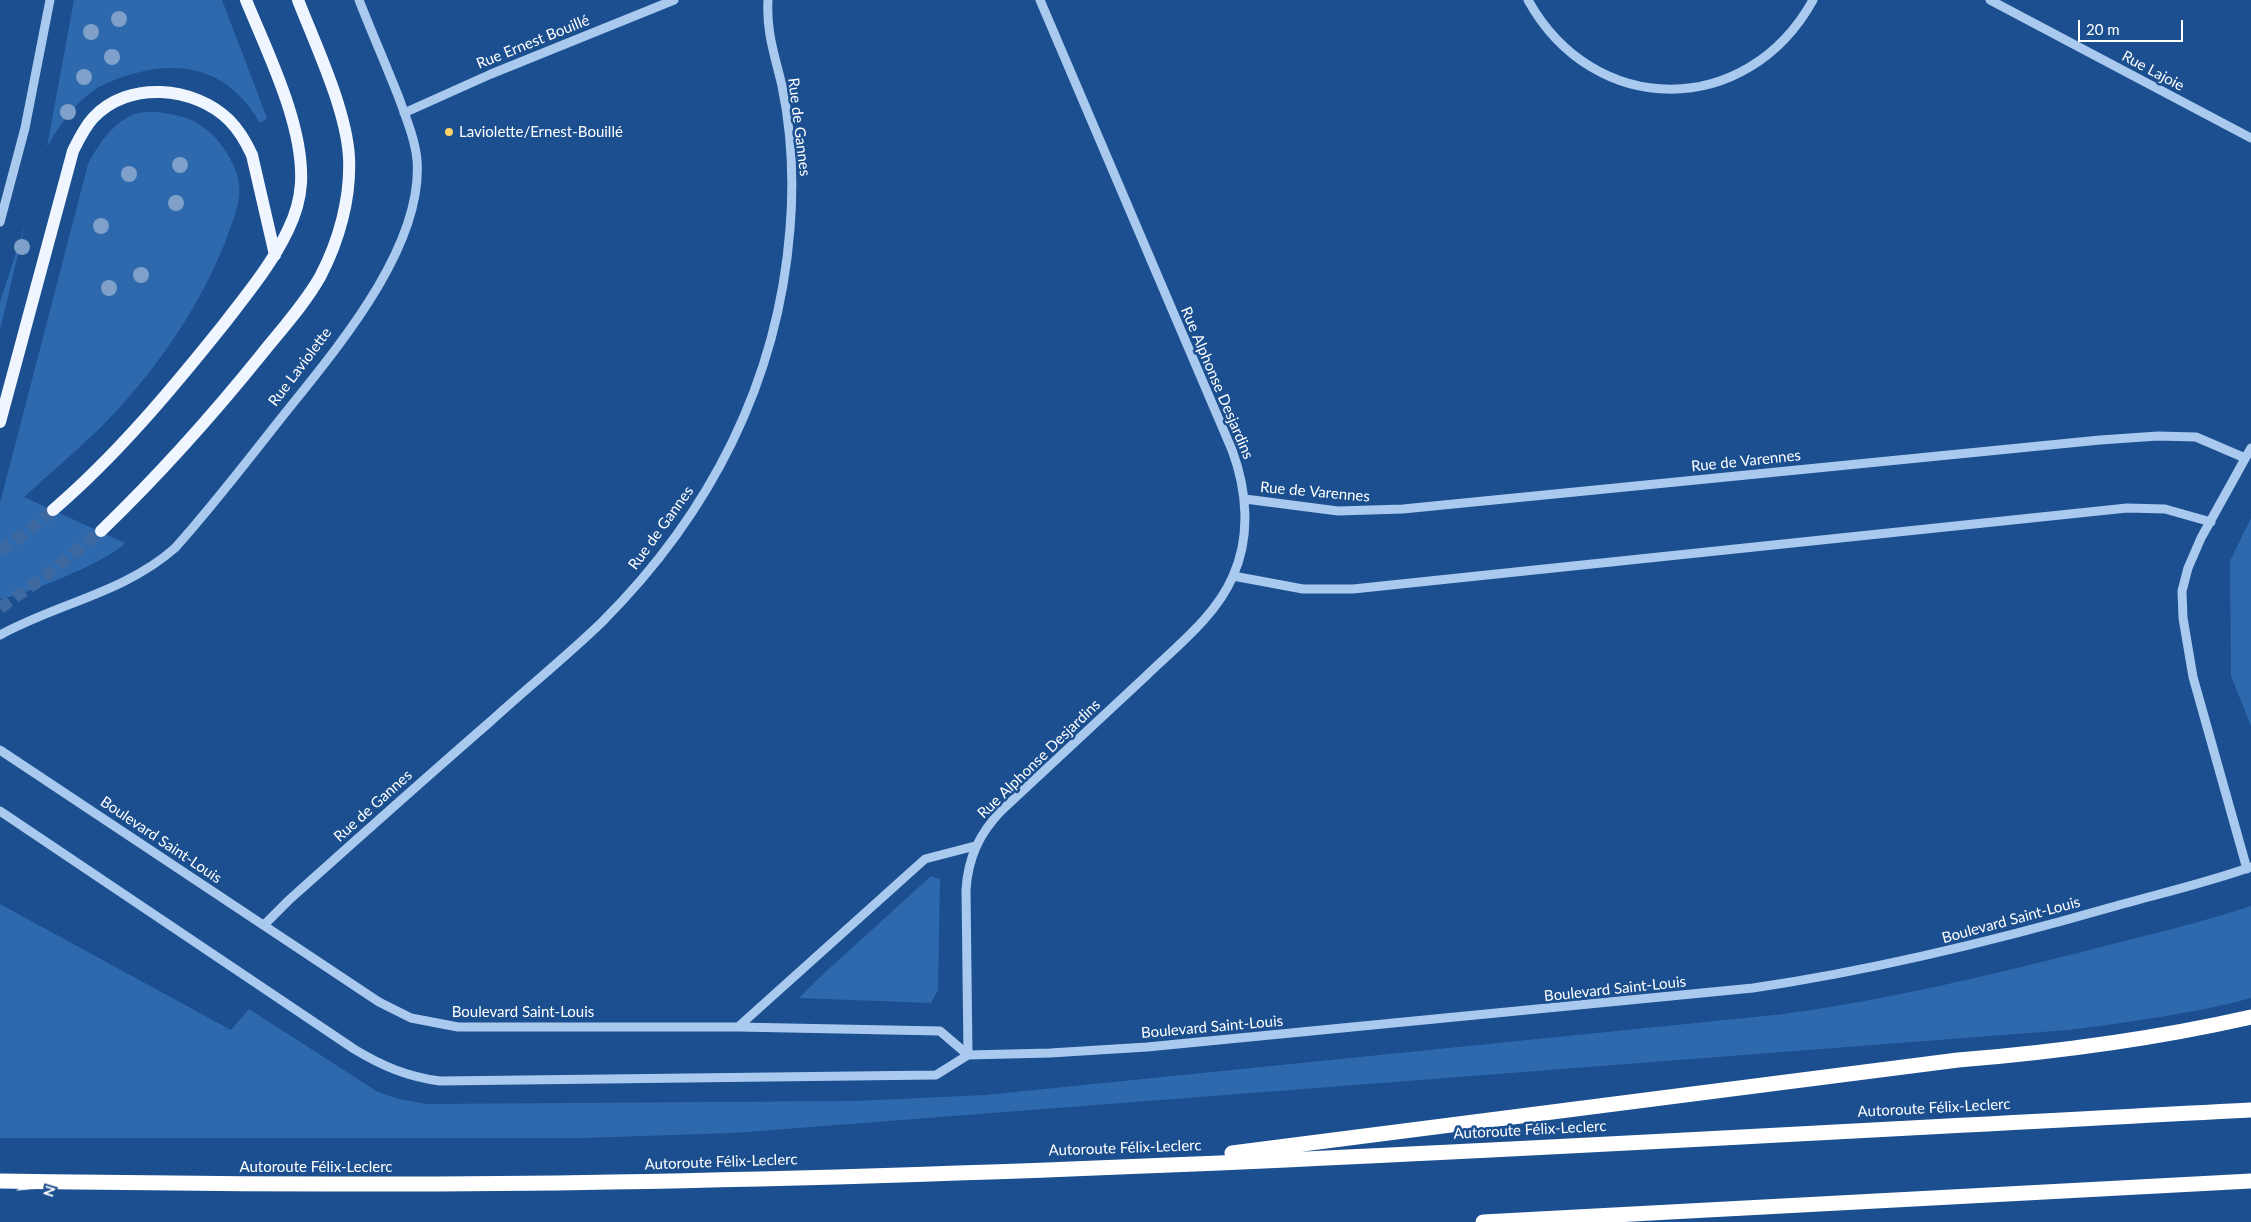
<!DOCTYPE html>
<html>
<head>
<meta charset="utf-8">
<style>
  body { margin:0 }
  #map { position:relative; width:2251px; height:1222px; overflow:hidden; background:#1b4f8f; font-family:Lato,sans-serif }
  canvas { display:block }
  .north { position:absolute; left:10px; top:1162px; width:50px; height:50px; -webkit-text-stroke:4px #1b4f8f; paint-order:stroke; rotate:107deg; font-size:14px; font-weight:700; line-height:20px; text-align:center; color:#fff }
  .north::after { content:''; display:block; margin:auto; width:18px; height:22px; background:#fff; clip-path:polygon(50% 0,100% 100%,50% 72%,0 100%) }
  .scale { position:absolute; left:2078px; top:20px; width:105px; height:22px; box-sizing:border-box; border:2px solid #fff; border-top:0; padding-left:6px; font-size:15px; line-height:18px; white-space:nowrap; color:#fff; -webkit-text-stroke:4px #1b4f8f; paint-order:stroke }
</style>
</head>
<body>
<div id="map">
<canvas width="2251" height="1222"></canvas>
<div class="north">N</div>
<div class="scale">20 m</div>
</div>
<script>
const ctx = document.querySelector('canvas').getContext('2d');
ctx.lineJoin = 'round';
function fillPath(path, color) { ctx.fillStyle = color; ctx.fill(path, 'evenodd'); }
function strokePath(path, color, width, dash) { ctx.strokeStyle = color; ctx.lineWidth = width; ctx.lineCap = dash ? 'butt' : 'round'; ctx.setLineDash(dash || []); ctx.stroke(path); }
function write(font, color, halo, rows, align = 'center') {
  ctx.font = font + ' Lato,sans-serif'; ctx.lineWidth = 5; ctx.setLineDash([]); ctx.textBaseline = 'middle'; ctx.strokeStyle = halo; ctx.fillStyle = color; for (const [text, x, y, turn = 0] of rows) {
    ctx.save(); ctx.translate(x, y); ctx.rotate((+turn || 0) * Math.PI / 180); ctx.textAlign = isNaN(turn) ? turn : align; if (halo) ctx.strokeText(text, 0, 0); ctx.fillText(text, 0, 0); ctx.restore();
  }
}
const green = new Path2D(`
  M74,0H222L267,118L260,123C232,74 189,59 136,73C121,77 106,82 93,91C73,105 59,126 47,147Z
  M155,112C186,115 206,122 225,150C231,160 238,172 239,184C241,200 235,215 230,229C204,302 155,373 100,428C75,452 49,474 24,497L125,543C111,560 23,596 0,599V503L88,164C98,145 111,125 132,115C138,112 148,112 155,112Z
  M25,225L0,330V302Z
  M2251,518V726L2231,676L2230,561Z
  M931,876L940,879L938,990L931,1003L799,998L820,977Z
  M0,904L231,1030L249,1009L378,1092L399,1099L427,1104L854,1101L985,1095L1784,1014C1886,1000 1986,976 2086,951C2141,936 2197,924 2251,906V998C2191,1014 2130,1022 2068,1030L733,1133L582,1138H0Z`);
const majorTunnel = new Path2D(`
  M0,551L26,533L53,510
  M0,608L40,580L101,531`);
const minor = new Path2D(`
  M1528,0C1594,119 1747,119 1813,0
  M1990,0L2251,138
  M404,113L491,74L674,0
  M0,222L25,128L50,0
  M1245,499L1338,511L1403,509L2100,440L2158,436L2196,437L2245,458
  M1233,576L1303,589H1353L2127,508L2165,509L2211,522
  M0,635C58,603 124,593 175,548C211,508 244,465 278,422C331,355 424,250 417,160C415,139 406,118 399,98C386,65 372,33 359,0
  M0,750L379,1002L411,1018L458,1027H738L940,1031L968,1055
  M0,811L354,1049C382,1066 408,1077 440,1081L936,1075L968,1055L1050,1053L1147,1047L1753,988C1875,970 1994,941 2112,907C2158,894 2206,883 2251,867
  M2247,869L2193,677L2183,618L2182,591L2188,568L2201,538L2251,448
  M264,925L289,900C356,840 423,780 491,721C527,688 567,656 602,622C710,514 778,382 790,229C794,180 792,134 782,86C775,56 766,32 768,0
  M738,1027L925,859L975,846
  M968,1055L966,890C968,858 979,834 1001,811C1049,766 1098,721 1146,676C1177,646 1216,616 1233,576C1251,536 1247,490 1232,450L1040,0`);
const major = new Path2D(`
  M0,422L73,151C79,139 84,128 93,118C128,80 194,86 229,120C239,130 246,142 252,155L275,255
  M53,510C117,455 172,389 224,324C247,294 272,264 288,230C295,216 300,199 301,183C304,125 268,54 246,0
  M101,531C158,476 211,417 261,355C281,330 304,305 320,277C339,241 351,198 349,157C346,109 316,46 298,0`);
const highway = new Path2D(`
  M1232,1153L1958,1060C2057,1052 2154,1039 2251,1017
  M0,1181C204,1184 407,1186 611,1182C1158,1173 1705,1138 2251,1110
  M1483,1222L2251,1181`);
const trees = [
  [119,19],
  [91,32],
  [112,57],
  [84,77],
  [68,112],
  [180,165],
  [129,174],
  [176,203],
  [101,226],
  [22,247],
  [141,275],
  [109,288]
];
const markers = [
  [449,132,5,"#ffd166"]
];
const streetNames = [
  ["Rue Ernest Bouillé",533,42,-22],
  ["Rue Lajoie",2153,71,28],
  ["Rue de Gannes",799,127,83],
  ["Rue Laviolette",300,367,-53],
  ["Rue Alphonse Desjardins",1217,383,67],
  ["Rue de Varennes",1746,461,-6],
  ["Rue de Varennes",1315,492,5],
  ["Rue de Gannes",661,528,-54],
  ["Rue Alphonse Desjardins",1039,759,-44],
  ["Rue de Gannes",373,806,-42],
  ["Boulevard Saint-Louis",161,840,34],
  ["Boulevard Saint-Louis",2011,920,-15],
  ["Boulevard Saint-Louis",1615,989,-6],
  ["Boulevard Saint-Louis",523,1012],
  ["Boulevard Saint-Louis",1212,1027,-5],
  ["Autoroute Félix-Leclerc",1934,1108,-3],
  ["Autoroute Félix-Leclerc",1530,1130,-3],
  ["Autoroute Félix-Leclerc",1125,1148,-2],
  ["Autoroute Félix-Leclerc",721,1162,-2],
  ["Autoroute Félix-Leclerc",316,1167]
];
const poiNames = [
  ["Laviolette/Ernest-Bouillé",459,132]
];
fillPath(green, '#2e69ad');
strokePath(majorTunnel, '#3d69a0', 12, [12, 6]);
strokePath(minor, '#a9c9ee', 9);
strokePath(major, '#f0f6ff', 12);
strokePath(highway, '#fff', 15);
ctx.fillStyle = '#7ea0ca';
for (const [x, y] of trees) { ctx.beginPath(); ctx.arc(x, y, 8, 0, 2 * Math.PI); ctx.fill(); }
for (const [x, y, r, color] of markers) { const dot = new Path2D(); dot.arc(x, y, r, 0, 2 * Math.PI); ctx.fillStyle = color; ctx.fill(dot); strokePath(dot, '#1b4f8f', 2); }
write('15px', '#fff', '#1b4f8f', streetNames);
write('15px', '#fff', '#1b4f8f', poiNames, 'left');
</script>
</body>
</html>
